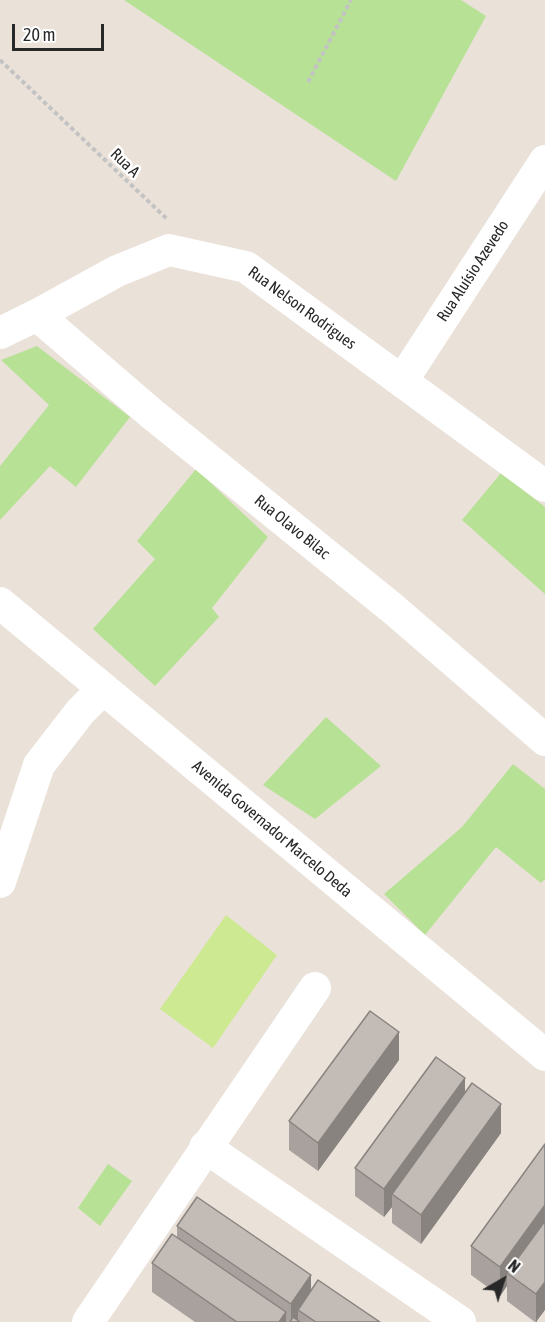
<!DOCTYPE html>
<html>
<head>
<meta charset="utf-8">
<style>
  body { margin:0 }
  #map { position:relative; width:545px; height:1322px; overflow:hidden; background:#eae1d9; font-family:"Asap Condensed",sans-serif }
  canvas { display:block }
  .north { position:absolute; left:473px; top:1250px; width:60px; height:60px; -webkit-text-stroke:4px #fff; paint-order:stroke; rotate:39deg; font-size:16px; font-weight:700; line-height:24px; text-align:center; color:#282828 }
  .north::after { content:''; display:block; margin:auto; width:21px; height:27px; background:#282828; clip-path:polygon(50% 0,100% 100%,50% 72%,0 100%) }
  .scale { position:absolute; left:12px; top:24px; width:92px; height:27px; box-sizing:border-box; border:3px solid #282828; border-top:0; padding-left:8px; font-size:18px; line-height:21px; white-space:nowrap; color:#282828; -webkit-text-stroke:4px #fff; paint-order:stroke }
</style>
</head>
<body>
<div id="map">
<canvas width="545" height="1322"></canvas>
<div class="north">N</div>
<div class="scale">20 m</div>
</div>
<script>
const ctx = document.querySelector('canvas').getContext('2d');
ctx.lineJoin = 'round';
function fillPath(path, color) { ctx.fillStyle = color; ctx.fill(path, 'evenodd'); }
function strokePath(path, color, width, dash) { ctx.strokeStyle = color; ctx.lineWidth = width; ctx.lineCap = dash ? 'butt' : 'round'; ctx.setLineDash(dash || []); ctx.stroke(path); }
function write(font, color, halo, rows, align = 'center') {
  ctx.font = font + ' "Asap Condensed",sans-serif'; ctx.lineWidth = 5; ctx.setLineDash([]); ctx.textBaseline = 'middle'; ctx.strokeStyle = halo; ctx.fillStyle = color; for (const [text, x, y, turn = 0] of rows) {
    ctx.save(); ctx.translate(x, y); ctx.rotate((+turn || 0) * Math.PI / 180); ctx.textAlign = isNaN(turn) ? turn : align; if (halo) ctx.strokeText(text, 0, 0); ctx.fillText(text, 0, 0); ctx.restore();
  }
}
const green = new Path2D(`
  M124,0H461L486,16L396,181Z
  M37,346L130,417L76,487L50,466L0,520V466L49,405L1,360Z
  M196,469L268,537L212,608L219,617L155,686L93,629L155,559L137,541Z
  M501,473L545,507V594L462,520Z
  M326,717L381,766L315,819L263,785Z
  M513,764L545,789V879L541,883L496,847L425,935L384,894L462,827Z
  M108,1164L132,1181L100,1226L78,1208Z`);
const pitch = new Path2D(`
  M226,915L277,955L213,1048L160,1009Z`);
const path = new Path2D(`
  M0,60L167,219
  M308,82L351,0`);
const minor = new Path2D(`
  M37,315L152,414L392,608L545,740
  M0,333L37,315L117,271L169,250L246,267L545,486
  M402,381L545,161
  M0,603L545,1055
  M0,882L39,765L80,712L103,689
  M205,1147L460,1322
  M88,1322L315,988`);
const wall = new Path2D(`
  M399,1060L318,1171L289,1150V1121Z
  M465,1093L501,1133L421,1244L392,1223V1207L384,1217L355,1196V1168Z
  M545,1144L537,1322H535L507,1301V1286L500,1296L471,1275V1246Z
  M177,1226L311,1291L380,1322H195L152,1292V1263L177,1237Z`);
const shadedWall = new Path2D(`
  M399,1032V1060L318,1171V1143Z
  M465,1078V1107L392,1194V1207L384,1217V1189Z
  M501,1104V1133L421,1244V1215Z
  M545,1205V1234L507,1273V1286L500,1296V1267Z
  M311,1275V1303L298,1310V1321L291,1322V1304Z
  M545,1282V1310L536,1322V1294Z
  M286,1312V1322H279Z`);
const building = new Path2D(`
  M370,1011L399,1032L318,1143L289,1121Z
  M436,1057L465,1078L384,1189L355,1168Z
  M472,1083L501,1104L421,1215L392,1194Z
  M545,1144V1205L500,1267L471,1246Z
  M197,1197L311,1275L291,1304L177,1226Z
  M545,1221V1282L536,1294L507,1273Z
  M172,1234L286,1312L279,1322H237L152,1263Z
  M318,1280L380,1322H316L298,1310Z
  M293,1317L300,1322H290Z`);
const streetNames = [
  ["Rua A",125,163,44],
  ["Rua Aluísio Azevedo",473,271,-57],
  ["Rua Nelson Rodrigues",302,308,36],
  ["Rua Olavo Bilac",292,527,39],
  ["Avenida Governador Marcelo Deda",272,829,40]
];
fillPath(green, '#b7e195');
fillPath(pitch, '#cde991');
strokePath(path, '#c3c3c3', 4, [4.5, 3]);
strokePath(minor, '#fff', 32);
fillPath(wall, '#a8a19d');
fillPath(shadedWall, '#88837f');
fillPath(building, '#c3bbb6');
strokePath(building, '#88837f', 1.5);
write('16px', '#282828', '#fff', streetNames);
</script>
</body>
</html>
